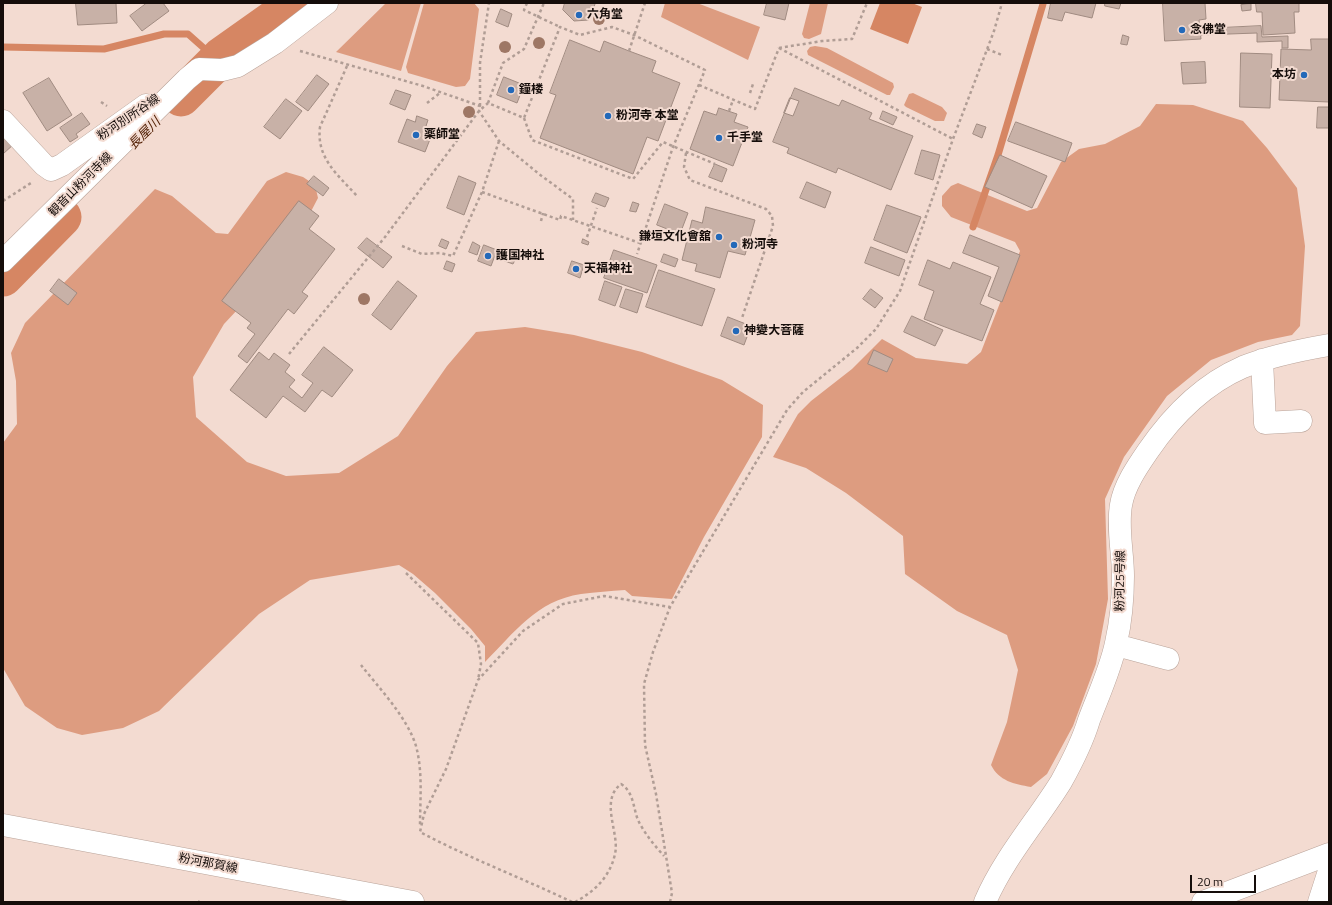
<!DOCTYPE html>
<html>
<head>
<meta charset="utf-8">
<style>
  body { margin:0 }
  #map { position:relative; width:1332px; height:905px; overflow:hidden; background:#f3dbd1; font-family:"Titillium Web",sans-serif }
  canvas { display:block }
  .frame { position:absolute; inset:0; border:4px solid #150d0a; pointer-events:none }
  .scale { position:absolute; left:1190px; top:875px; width:66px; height:18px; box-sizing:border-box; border:2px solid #150d0a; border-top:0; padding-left:5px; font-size:12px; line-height:14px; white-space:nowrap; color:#150d0a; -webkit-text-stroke:3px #f3dbd1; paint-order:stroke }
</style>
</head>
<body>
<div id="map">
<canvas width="1332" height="905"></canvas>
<div class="frame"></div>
<div class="scale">20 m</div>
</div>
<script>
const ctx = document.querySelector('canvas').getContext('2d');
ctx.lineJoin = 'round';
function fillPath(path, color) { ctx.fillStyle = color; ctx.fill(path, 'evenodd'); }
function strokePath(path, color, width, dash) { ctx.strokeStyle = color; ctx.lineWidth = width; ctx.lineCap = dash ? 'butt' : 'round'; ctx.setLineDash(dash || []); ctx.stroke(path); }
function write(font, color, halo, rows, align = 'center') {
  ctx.font = font + ' "Titillium Web","Noto Sans JP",sans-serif'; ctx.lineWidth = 4; ctx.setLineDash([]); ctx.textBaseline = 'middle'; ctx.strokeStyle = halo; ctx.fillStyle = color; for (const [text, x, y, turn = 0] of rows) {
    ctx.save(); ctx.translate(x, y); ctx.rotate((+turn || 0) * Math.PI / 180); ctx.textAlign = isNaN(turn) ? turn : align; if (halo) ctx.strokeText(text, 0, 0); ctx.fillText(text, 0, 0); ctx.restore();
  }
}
const green = new Path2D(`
  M386,3H421L401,71L336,52Z
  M424,3H474L479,9L470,79L465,86L456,87L408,73L406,67Z
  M665,3H697L760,27L748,60L661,17Z
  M810,3H828L821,34L809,39L804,38L802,34Z
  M815,46L827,48L893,83L894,87L890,95H887L808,55L807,51L810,47Z
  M913,93L942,107L947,113L944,121H935L906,107L904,105L909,94Z
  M1156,104L1193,105L1243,121L1267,148L1297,188L1305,246L1300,326L1292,335L1258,342L1211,360L1167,396L1124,457L1105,499L1108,599L1096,664L1073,726L1047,774L1031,787C1014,784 999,781 991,765L1007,722L1018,670L1007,635L957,611L905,574L903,536L846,493L806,468L773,457L798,414L811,401L852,369L882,339L916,358L967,364L981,352L1020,251L1015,242L951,217L942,206V196L951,186L958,183L1027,211L1037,208L1061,162L1079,149L1105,144L1140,126Z
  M286,172L303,177L315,185L318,198L306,221L269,276L224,324L193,377L196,417L247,462L286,476L339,473L398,436L447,366L476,332L525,327L574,335L642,352L722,380L763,405L762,437L704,537L672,599L632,596L625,590C610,591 596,592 581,594C536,601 515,632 485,662V646L471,629L435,593L413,574L399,565L310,580L259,614L159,711L123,728L82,735L57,728L25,706L3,668V443L17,424L16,381L11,353L25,323L155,189L172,196L216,233L228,234L267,181Z`);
const water = new Path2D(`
  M880,3H912L922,7L908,44L870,29Z`);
const stream = new Path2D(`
  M3,47L104,49L164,34H188L206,50L221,57
  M973,227L998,155L1043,4`);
const river = new Path2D(`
  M181,97L221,57L297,3
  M3,277L62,217`);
const building = new Path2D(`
  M76,3H116L117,23L78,25Z
  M147,3H163L169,11L142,31L130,16Z
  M565,3H594L595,4L589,20L574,21L563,10Z
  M767,3H789L785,20L764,15Z
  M1051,3H1096L1092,18L1065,12L1062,21L1048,18Z
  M1105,3H1121L1119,9L1105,6Z
  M1163,3H1205L1206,19L1199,20L1201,39L1165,41Z
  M1256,3H1299V12H1294L1295,33L1263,35L1262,12H1257Z
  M1251,4V10L1242,11L1241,5Z
  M501,9L512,14L508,27L496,22Z
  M1261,26L1262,37L1288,36V48H1282V41L1257,42V33L1201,35V29Z
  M1123,35L1129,37L1127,45L1121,44Z
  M1311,39H1329V102L1279,100L1281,49L1311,50Z
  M570,40L600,52L604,41L629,51L656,61L652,72L680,83L658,141L647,137L633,174L540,138L556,95L550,93Z
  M1241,53L1272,54L1270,108L1240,107Z
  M1205,62L1206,83L1183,84L1181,63Z
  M317,75L329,84L308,111L296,102Z
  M504,77L524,85L517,103L497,95Z
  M49,78L72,115L47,131L23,93Z
  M795,88L839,106L842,100L872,113L869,119L913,136L891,190L838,168L836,173L787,153L789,148L773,142Z
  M396,90L411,95L405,110L390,104Z
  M790,98L799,101L793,116L784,113Z
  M286,99L302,111L280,139L264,127Z
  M1318,107H1329V128H1317Z
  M719,108L737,114L734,122L748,127L733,166L690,149L704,111L716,115Z
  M883,111L897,117L893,125L880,119Z
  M82,113L90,124L76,134L78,137L70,142L60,128Z
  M417,116L428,120L426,126L434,129L425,152L398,142L407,119L415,122Z
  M1016,122L1072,143L1065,162L1008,141Z
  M977,124L986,127L982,138L973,134Z
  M3,132L14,144L3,154Z
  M922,150L940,155L933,180L915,174Z
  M1000,155L1047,176L1032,208L985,187Z
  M715,164L727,169L722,182L709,177Z
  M314,176L329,188L323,196L307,184Z
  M459,176L476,183L464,215L447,208Z
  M807,182L831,192L825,208L800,198Z
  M596,193L609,198L605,207L592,202Z
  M299,201L319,216L309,229L335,249L302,292L308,296L294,314L288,309L247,363L238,356L255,334L247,328L251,323L222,301Z
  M633,202L639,204L636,212L630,211Z
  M665,204L688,213L680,234L657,225Z
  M887,205L921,217L907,253L874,240Z
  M706,207L755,220L745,255L728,251L720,278L695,271L697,264L682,260L692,220L702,223Z
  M970,235L1020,255L1002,302L988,296L999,267L963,253Z
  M367,238L392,257L383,268L358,248Z
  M442,239L449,242L446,249L439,246Z
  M583,239L589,242L588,245L582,243Z
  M473,242L480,246L477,255L469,252Z
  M484,245L497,250L491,266L478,261Z
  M871,247L905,260L899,276L865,263Z
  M614,250L657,265L647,293L604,278Z
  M504,254L516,258L513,264L502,260Z
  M664,254L678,259L675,267L661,262Z
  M928,260L950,269L953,262L991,277L980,304L994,310L982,341L924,319L934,291L919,285Z
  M447,261L455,264L452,272L444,269Z
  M572,261L584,265L580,278L568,273Z
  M659,270L715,289L702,326L646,307Z
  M59,279L77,293L68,305L50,291Z
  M398,281L417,296L391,330L372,315Z
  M605,281L622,287L615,306L599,300Z
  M626,289L643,294L637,313L620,307Z
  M871,289L883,298L875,308L863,299Z
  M912,316L943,330L935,346L904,332Z
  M728,317L751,326L744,345L721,336Z
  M324,347L353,370L332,397L322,390L305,412L283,396L266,418L230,390L259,352L269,360L274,353L290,365L285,372L295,380L289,387L302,398L313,383L302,375Z
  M874,350L893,359L887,372L868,364Z`);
const path = new Path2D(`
  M527,3L524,10L560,27
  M779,48L953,139
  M779,48L822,41L852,39L867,3
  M987,49L1002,55
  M300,51L423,86L480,106L479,111L499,141L539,174L573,199V220
  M629,51L645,3
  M347,66L320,127C316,158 338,175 357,196
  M699,85L755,109L779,48
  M750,93L753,84
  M101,102L107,106
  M427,103L440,93
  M488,103L503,63L524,49L544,3
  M480,106V63L489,3
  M729,111L733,100
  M524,118L532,140L633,179L663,142L715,164
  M686,153L684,167L690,180L766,209L772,216L773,226L742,318
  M482,192L560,220L561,216L640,243
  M3,201L31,183
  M541,221L543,213
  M587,237L597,208
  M402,246L422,254L440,253L453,256L482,192L499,141
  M289,354L385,237L479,111L488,103L524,118L560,27L580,35L612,27L634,35L705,70L673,147L637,254
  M406,573L478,643L481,664L478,680
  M361,665C379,688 407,717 416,746C423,772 420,800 420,826
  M198,901L199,902
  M572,902C522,878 469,858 420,832L424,814L446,769L478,680L523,631L563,604L604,596L670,607
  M575,902C594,892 610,877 615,854C620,833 599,801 621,784C634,792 633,808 638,820C644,833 655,846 664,856
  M670,902L672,893L656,794L645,745L644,684L653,652L670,607L787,410L803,392L857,348L876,329L900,291L953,139L994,31L1002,3`);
const minor = new Path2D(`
  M3,121L44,165L51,170L62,165L146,105
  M3,261L187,79L199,69L222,70L238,66L275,43L327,3
  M1262,360L1265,423L1301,421
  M1116,645L1168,659
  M985,902C1004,858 1036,822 1061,782C1071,764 1083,740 1089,720C1098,696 1111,668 1116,643C1121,621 1123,598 1123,576C1123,553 1117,528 1121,505C1124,486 1137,467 1148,451C1172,416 1204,384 1243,367C1270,356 1300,350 1329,345
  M1319,902L1329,871`);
const secondary = new Path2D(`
  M3,825L413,902
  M1203,902L1329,854`);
const trees = [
  [599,19],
  [539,43],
  [505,47],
  [469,112],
  [364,299]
];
const markers = [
  [579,15,4,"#2369b9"],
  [1182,30,4,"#2369b9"],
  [1304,75,4,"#2369b9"],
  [511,90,4,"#2369b9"],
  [608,116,4,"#2369b9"],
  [416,135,4,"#2369b9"],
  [719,138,4,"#2369b9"],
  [719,237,4,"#2369b9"],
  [734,245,4,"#2369b9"],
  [488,256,4,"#2369b9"],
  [576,269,4,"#2369b9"],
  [736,331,4,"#2369b9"]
];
const poiNames = [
  ["六角堂",587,15],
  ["念佛堂",1190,30],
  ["本坊",1296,75,"right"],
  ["鐘楼",519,90],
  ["粉河寺 本堂",616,116],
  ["薬師堂",424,135],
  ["千手堂",727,138],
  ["鎌垣文化會舘",711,237,"right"],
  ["粉河寺",742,245],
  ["護国神社",496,256],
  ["天福神社",584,269],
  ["神變大菩薩",744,331]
];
const streetNames = [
  ["粉河別所谷線",129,118,-34],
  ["観音山粉河寺線",81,185,-45],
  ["粉河25号線",1121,581,-89],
  ["粉河那賀線",208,864,11]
];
const waterNames = [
  ["長屋川",145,134,-45]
];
fillPath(green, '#dd9c80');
fillPath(water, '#d68663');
strokePath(stream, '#d68663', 7);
strokePath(river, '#d68663', 39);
fillPath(building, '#c8b1a7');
strokePath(building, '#a08b81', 1);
strokePath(minor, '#b9a399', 23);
strokePath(secondary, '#b9a399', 23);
strokePath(path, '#b09d95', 2.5, [3, 3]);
strokePath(minor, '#fff', 22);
strokePath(secondary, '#fff', 22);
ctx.fillStyle = '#9e7765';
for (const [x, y] of trees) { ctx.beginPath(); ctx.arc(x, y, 6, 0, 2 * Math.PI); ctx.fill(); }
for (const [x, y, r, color] of markers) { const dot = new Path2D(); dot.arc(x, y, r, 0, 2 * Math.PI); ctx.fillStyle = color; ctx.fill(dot); strokePath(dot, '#f3dbd1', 1.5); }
write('bold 12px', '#150d0a', '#f3dbd1', poiNames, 'left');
write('12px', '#150d0a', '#f3dbd1', streetNames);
write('italic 13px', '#522005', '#f3dbd1', waterNames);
</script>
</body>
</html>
